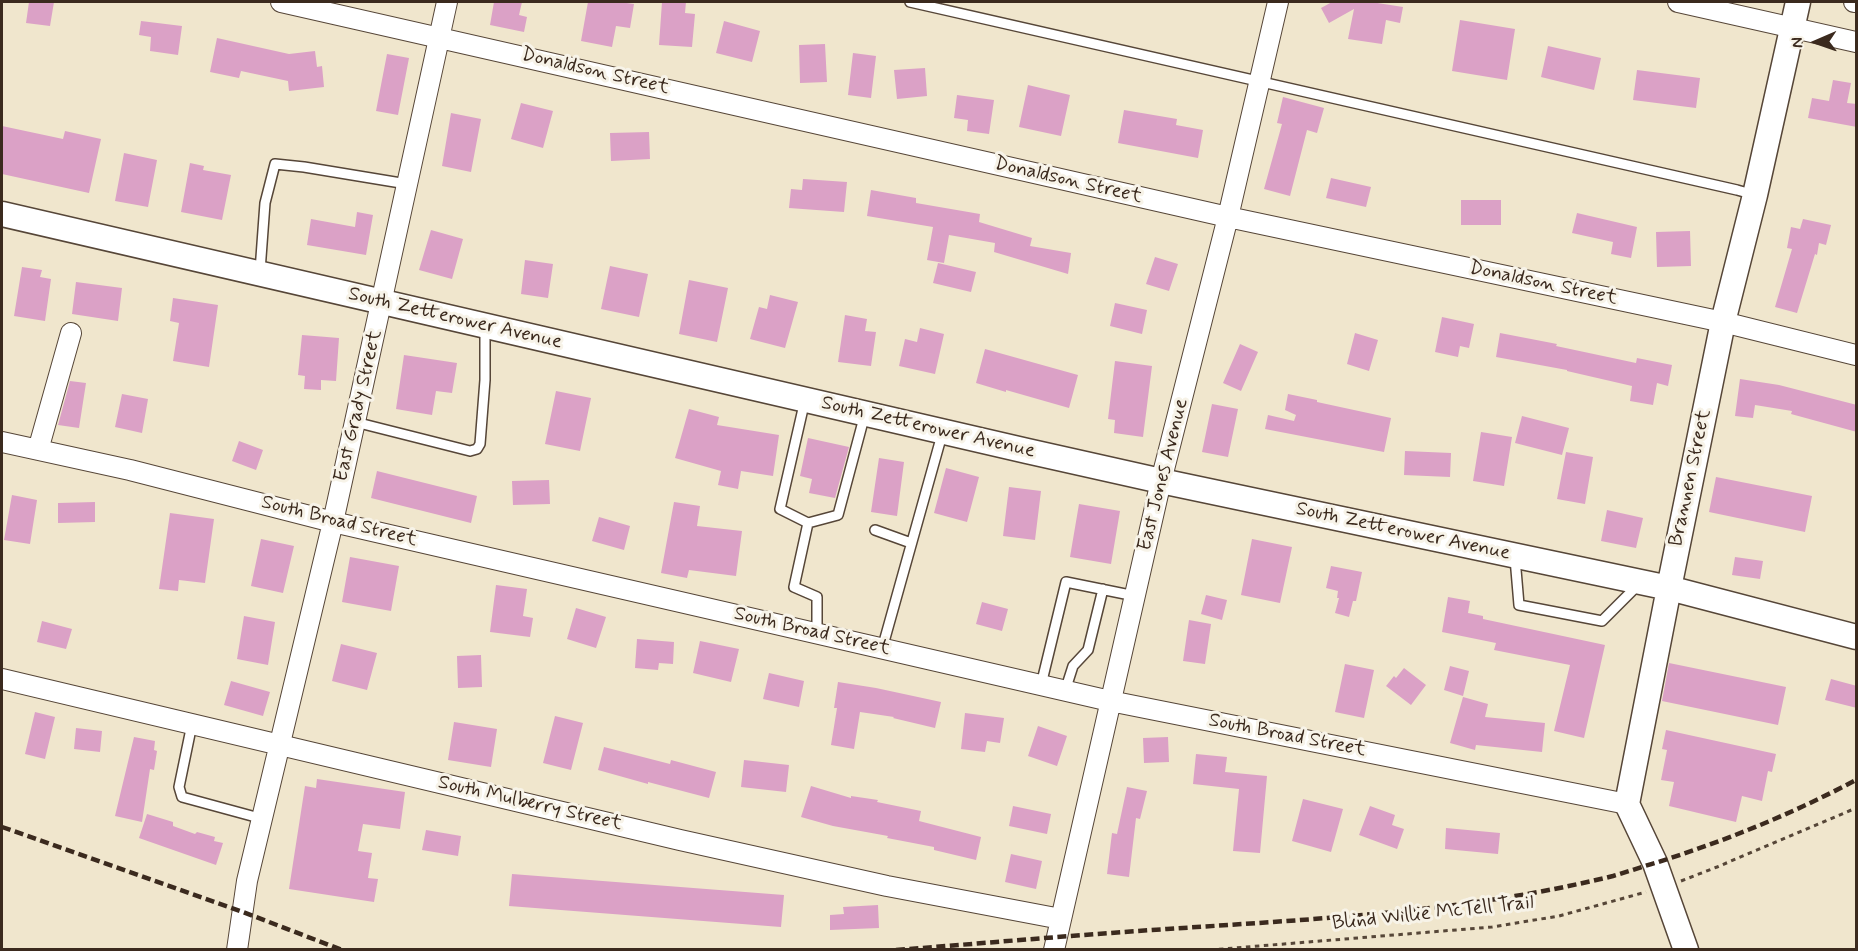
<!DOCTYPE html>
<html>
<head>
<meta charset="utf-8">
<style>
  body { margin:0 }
  #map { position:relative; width:1858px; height:951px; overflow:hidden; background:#f0e6cd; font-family:Mynerve,sans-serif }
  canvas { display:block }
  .frame { position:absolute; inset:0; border:3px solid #3b2a1e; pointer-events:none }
  .north { position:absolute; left:1786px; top:12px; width:60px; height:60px; -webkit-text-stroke:4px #f7f3e8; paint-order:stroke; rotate:268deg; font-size:16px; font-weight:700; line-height:24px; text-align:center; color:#3b2a1e }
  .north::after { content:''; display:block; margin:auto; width:21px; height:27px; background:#3b2a1e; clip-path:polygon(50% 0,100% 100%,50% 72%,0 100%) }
</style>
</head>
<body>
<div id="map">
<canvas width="1858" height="951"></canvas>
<div class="frame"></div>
<div class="north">N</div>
</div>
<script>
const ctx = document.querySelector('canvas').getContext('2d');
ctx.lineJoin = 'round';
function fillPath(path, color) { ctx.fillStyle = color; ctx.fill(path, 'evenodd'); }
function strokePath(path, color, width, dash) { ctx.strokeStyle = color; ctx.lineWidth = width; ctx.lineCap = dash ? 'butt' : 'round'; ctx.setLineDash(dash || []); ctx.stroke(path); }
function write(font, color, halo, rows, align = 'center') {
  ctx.font = font + ' Mynerve,sans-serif'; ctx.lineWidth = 6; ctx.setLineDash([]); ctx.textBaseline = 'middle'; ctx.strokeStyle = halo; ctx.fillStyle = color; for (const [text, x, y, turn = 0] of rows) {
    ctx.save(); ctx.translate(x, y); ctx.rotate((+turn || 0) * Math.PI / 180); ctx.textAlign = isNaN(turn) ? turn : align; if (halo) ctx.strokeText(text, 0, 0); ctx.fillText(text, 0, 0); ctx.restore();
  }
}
const building = new Path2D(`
  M29,2H54L50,26L26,23Z
  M494,2H522L519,15L527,17L524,32L490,25Z
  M588,2H619L634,4L630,28L616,26L612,47L581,41Z
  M662,2H686L685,13L695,14L692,47L659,45Z
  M1332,2H1371L1403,7L1400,23L1386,20L1382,44L1348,39L1354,9L1329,23L1321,8Z
  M1460,20L1515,29L1507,80L1452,71Z
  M141,21L182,26L178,55L150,51L151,37L139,35Z
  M724,21L760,31L752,62L716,53Z
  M217,38L289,54L315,51L317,67L322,66L324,87L289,91L288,81L241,71L239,78L210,72Z
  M825,44L827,82L800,83L799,45Z
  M1548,46L1601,58L1594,90L1541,77Z
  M853,53L876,56L871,98L848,95Z
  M387,54L409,58L398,115L376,111Z
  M925,68L927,96L897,99L894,70Z
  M1637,70L1700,78L1696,108L1633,100Z
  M1833,80L1851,83L1847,103L1857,104V127L1808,118L1812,98L1829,101Z
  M1028,85L1070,95L1061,136L1019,127Z
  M957,95L994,100L989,134L967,131L968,120L954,118Z
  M1283,97L1324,108L1317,133L1307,130L1290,196L1264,189L1282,124L1277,123Z
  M521,103L553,111L543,148L511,139Z
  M1124,110L1177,119L1176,125L1203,130L1198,158L1118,143Z
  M451,113L481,119L471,172L442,166Z
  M2,126L63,139L65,131L101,139L89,193L2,174Z
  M649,132L650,159L611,161L610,133Z
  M124,153L157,160L148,207L115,201Z
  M190,163L204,166L203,170L231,175L222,220L181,212Z
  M1331,178L1371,187L1366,207L1326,198Z
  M803,179L847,182L844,212L789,208L791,189L802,190Z
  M871,190L916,198V203L980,214L979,222L1032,238L1030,246L1071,253L1068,274L994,252L995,243L949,235L944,263L927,260L933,227L867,216Z
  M1461,200H1501V225H1461Z
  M357,212L373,215L366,255L307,245L311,219L355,227Z
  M1577,213L1637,227L1631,258L1611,254L1613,242L1572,233Z
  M1803,219L1831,225L1826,245L1819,243L1817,255L1815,254L1797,313L1775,307L1792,249L1787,248L1791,227L1800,229Z
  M431,230L463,239L452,279L419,270Z
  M1690,231L1691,266L1657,267L1656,232Z
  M1155,257L1178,264L1169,291L1146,284Z
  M525,260L553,264L548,298L521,294Z
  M938,263L976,272L971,292L933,283Z
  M610,266L648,274L639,317L601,309Z
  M22,267L42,270L40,277L51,279L45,321L14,316Z
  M689,280L728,288L717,342L679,334Z
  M76,282L122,288L118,321L72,314Z
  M770,295L798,302L785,348L750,339L759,307L767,309Z
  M173,298L218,305L209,367L173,361L179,323L170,321Z
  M1115,303L1147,310L1142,334L1110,326Z
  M845,315L867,319L865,331L876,332L871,366L838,362Z
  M1442,317L1474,324L1469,348L1460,346L1458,357L1435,352Z
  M920,328L944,334L935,374L899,366L905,339L917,342Z
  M1355,333L1378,340L1369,371L1347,364Z
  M1500,333L1557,344L1556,346L1636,363L1637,358L1672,365L1668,386L1657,383L1653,405L1630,401L1632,386L1567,371V370L1496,357Z
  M302,335L339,338L336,381L321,380V390L304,389L305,376L298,375Z
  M1240,344L1258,352L1241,391L1223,383Z
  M985,349L1078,375L1069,408L1006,390V392L976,383Z
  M404,355L457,363L452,393L436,391L432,415L396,409Z
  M1115,361L1152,366L1143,437L1114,433L1115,420L1108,419Z
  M1740,379L1779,385L1857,405V432L1791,414L1792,411L1755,405L1753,418L1735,416Z
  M70,381L86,383L79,428L58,425Z
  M556,391L591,398L580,451L545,444Z
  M122,394L148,399L142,433L115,427Z
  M1288,394L1317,400V402L1391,418L1384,452L1265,429L1268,415L1294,421L1296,415L1285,410Z
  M1212,404L1238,409L1228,457L1202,452Z
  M689,409L719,417L717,425L779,435L773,476L741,471L738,489L718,485L721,471L675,458Z
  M1522,416L1569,428L1562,455L1515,443Z
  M1481,432L1512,437L1504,486L1473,481Z
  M808,438L849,447L835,498L809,493L812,479L800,476Z
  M239,441L263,450L256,470L232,461Z
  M1405,451L1451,453L1450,477L1404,475Z
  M1566,452L1593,457L1585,504L1557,499Z
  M879,458L904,462L897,516L871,512Z
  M946,468L979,477L967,522L934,513Z
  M377,471L477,496L471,523L371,498Z
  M1716,477L1812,496L1805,532L1709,512Z
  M549,480L550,504L513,505L512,481Z
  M1009,487L1041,491L1035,540L1003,536Z
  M12,495L37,500L30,544L4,540Z
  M95,502V522L58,523V503Z
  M674,502L700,506L697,526L742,531L736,576L689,570L687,578L661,573Z
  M1079,504L1120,511L1111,564L1070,557Z
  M1607,510L1643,518L1636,548L1601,541Z
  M170,513L214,519L205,583L179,580L178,591L159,589Z
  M599,517L630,526L624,550L592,541Z
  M261,539L294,546L283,593L251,586Z
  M1252,539L1292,547L1280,603L1241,595Z
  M350,557L399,566L391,611L342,602Z
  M1735,557L1763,561L1760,579L1732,575Z
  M1331,566L1362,572L1356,601H1353L1349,617L1335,613L1339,598H1337L1338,591L1326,588Z
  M496,585L527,589L523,616L533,618L530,637L490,632Z
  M1206,595L1227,600L1222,620L1201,614Z
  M1448,597L1470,601L1468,613L1483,616V619L1605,645L1584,738L1554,731L1570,665L1494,650L1496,643L1442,632Z
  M982,602L1008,609L1002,631L976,624Z
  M576,608L606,617L596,648L567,639Z
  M244,616L275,622L268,665L237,659Z
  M1189,620L1211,624L1205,664L1183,661Z
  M42,621L72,629L66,649L37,642Z
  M637,639L674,642L673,664L659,663L658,670L635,668Z
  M700,641L739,649L731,682L693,673Z
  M341,644L377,653L367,690L332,681Z
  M481,655L482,687L458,688L457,656Z
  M1669,663L1786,687L1778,725L1662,701Z
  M1345,664L1374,670L1364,718L1335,712Z
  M1450,666L1469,671L1463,696L1444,690Z
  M1404,668L1426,685L1411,705L1386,686L1394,676L1396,678Z
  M769,673L804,681L799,707L763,699Z
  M1831,679L1857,686V708L1825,700Z
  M231,681L270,692L263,716L224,705Z
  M838,682L876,688L941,702L935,728L893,718L894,717L860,712L854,749L831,745L837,708H834Z
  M1463,697L1488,704L1485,717L1545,723L1542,752L1476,745L1475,750L1450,743Z
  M35,712L55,717L45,759L25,754Z
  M965,713L1004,718L1000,743L987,741L985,752L961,749Z
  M555,716L583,723L571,770L543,763Z
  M454,722L497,729L491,767L448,760Z
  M1038,726L1067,736L1057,766L1028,756Z
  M76,728L102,731L100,752L74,749Z
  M1666,730L1776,754L1772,772L1768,771L1762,801L1742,796L1736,822L1669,806L1674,782L1661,780L1667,750L1662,749Z
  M134,737L155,741L154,750L157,751L154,770L150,769L142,822L115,816Z
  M1168,737L1169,762L1144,763L1143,738Z
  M604,747L670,764L671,760L716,772L709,798L648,782V784L598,770Z
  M1196,754L1227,757L1225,772L1267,776L1260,853L1233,851L1239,789L1193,784Z
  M744,760L789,765L786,792L741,787Z
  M317,779L405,792L400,829L363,824L358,851L372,853L368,878L378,879L374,902L289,889L305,786L316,788Z
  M811,786L851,798V796L878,800L877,802L921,811L919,821L981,837L976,860L934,850V847L887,838L888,836L833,826L801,817Z
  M1127,787L1147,791L1140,819L1136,818L1129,877L1107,874L1112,833L1117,834Z
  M1303,799L1343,809L1331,852L1292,841Z
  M1013,806L1051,814L1047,834L1009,826Z
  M1370,806L1395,815L1392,825L1404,829L1397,849L1359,835Z
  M147,814L173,822V826L195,834L197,832L215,837L214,841L223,843L216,865L139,838Z
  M1446,828L1500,833L1498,854L1445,849Z
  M426,830L461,836L458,856L422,850Z
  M1011,854L1042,861L1036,889L1005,882Z
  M512,874L784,895L781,927L509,906Z
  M878,905L879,928L830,930V915L844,914L843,907Z`);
const path = new Path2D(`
  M1681,881L1717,867L1856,808
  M1210,950L1492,927L1559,916L1646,892`);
const service = new Path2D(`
  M910,2L1737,190L1755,195
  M260,271L265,203L275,164L304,167L407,184
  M805,400L780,509L808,523L794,587L817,597V633
  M355,422L470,451L477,449L480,444L485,380V326
  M808,523L838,515L865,414
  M875,530L911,543
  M1515,558L1519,605L1602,621L1639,584
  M882,649L943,431
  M1041,685L1066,582L1135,596
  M1065,691L1073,666L1088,650L1103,589
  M192,724L179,787L182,797L263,819`);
const minor = new Path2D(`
  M281,2L1228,217L1723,322L1856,355
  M1678,2L1856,42
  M1854,2H1856
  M2,442L130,470L333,522L1110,701L1627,804
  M38,450L71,333
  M2,679L680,840L887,886L1061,919
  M237,950L247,881L333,522L447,2
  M1054,950L1161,481L1228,217L1278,2`);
const tertiary = new Path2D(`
  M2,214L1027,451L1161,481L1669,588L1856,637
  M1686,950L1655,863L1627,804L1669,588L1723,322L1755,195L1798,2`);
const rail = new Path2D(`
  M2,827L243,912L342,950
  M896,950C986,943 1076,935 1167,929C1316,919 1467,912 1613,876C1627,872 1641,867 1655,863C1725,841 1792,814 1856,780`);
const streetNames = [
  ["Donaldson Street",595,72,13],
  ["Donaldson Street",1068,181,13],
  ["Donaldson Street",1543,284,12],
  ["South Zetterower Avenue",455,319,13],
  ["East Grady Street",359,406,-77],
  ["South Zetterower Avenue",928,428,13],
  ["East Jones Avenue",1164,475,-76],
  ["Brannen Street",1691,478,-78],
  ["South Broad Street",339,522,14],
  ["South Zetterower Avenue",1403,532,12],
  ["South Broad Street",812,632,13],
  ["South Broad Street",1287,736,11],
  ["South Mulberry Street",530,804,13],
  ["Blind Willie McTell Trail",1433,914,-6]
];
fillPath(building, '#dba1c6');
strokePath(service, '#564638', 12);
strokePath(minor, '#564638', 22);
strokePath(tertiary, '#564638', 27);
strokePath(path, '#564638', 3, [4.5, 4.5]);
strokePath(service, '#fff', 9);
strokePath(minor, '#fff', 20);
strokePath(tertiary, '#fff', 24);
strokePath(rail, '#3b2a1e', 4.5, [9, 4.5]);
write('20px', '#3b2a1e', '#f7f3e8', streetNames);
</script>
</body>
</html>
